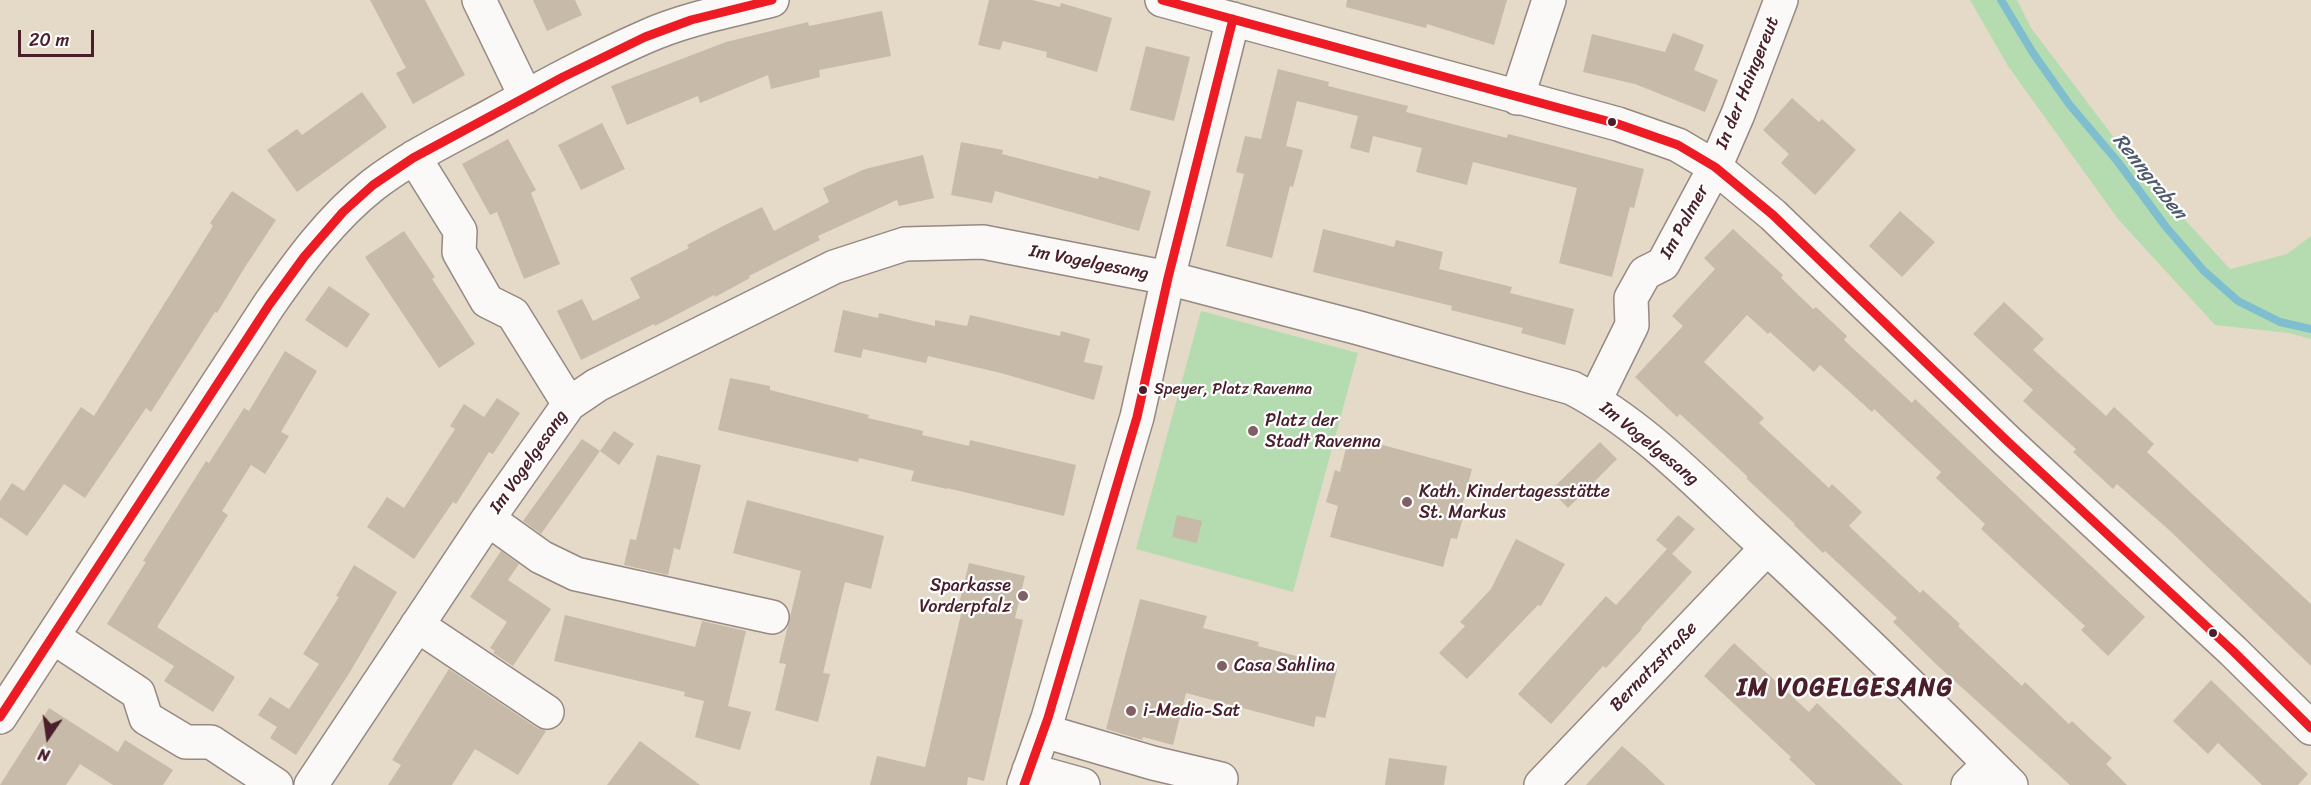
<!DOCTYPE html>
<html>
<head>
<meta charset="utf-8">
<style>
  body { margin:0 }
  #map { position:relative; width:2311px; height:785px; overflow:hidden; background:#e5d9c8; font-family:Sriracha,sans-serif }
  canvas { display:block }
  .north { position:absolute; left:18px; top:707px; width:60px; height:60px; -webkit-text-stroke:4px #fff; paint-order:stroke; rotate:193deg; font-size:16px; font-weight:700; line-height:24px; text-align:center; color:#4a1f2b }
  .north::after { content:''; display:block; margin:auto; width:21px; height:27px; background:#4a1f2b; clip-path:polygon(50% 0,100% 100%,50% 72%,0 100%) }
  .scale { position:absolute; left:18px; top:30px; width:76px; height:27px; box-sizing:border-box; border:3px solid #4a1f2b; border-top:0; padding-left:8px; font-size:18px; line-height:21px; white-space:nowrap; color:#4a1f2b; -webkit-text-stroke:4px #fff; paint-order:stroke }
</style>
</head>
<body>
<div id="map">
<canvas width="2311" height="785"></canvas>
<div class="north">N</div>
<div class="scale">20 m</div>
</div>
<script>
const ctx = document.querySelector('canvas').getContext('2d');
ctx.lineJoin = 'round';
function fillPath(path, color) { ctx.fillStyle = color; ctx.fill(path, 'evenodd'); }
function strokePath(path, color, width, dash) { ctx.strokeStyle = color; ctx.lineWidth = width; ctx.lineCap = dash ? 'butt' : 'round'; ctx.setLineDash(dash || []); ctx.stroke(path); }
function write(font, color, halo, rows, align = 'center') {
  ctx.font = font + ' Sriracha,sans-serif'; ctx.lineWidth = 4.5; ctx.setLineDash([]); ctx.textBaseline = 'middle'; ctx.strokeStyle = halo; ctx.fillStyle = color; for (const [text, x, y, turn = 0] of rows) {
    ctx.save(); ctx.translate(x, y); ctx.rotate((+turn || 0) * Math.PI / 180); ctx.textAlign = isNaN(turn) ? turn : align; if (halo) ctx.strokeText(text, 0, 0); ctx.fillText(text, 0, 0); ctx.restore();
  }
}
const green = new Path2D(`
  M1970,0H2017L2031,28L2134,164L2230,269L2287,254L2311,236V339L2289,333L2215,325L2118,219L2008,66Z
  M1201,311L1358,353L1293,592L1136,549Z`);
const stream = new Path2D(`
  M2001,0L2033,53L2069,104L2118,162L2166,227L2204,271L2238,301L2280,322L2311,329`);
const building = new Path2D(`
  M370,0H425L465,75L413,104L396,73L406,68Z
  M533,0H575L582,15L547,31Z
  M989,0H1032L1060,7L1061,3L1112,18L1097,72L1046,57L1047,52L1003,41L1000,50L978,45Z
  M1347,0H1507L1494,45L1427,24L1426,28L1346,7Z
  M882,11L891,56L819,70L820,77L771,89L768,75L700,103L698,96L627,125L611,86L726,42L808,22L809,26Z
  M1673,33L1704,45L1694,70L1718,80L1705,112L1635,84L1583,72L1592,34L1665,52Z
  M1146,46L1190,57L1174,121L1130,110Z
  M1278,69L1329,82L1328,86L1408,106L1406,112L1507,138L1508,134L1644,169L1634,208L1630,207L1612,277L1559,263L1577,188L1473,162L1467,185L1416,172L1422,148L1373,136L1369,153L1350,148L1358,116L1297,101L1286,146L1303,150L1293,187L1290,186L1272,258L1226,246L1244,174L1236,172L1245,136L1261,139Z
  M362,92L387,127L297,192L267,150L297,129L302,135Z
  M1792,98L1819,122L1822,119L1856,150L1815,195L1781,163L1789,154L1763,130Z
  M602,123L625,169L581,190L558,145Z
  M508,139L536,190L531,193L560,264L524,279L497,212L490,215L462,164Z
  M961,142L1003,150L1002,154L1098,179L1099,176L1151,191L1139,231L995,191L992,203L951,195Z
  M923,155L934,198L899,206L897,200L818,236L820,240L749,276L750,278L715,297L714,295L655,326L654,324L581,360L557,311L582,299L593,321L640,298L630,278L689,248L687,245L723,226L762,207L774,231L829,202L823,188L865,169Z
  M232,191L276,220L245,267L217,313L215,312L151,412L146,408L85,498L64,484L27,536L0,517V501L12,483L24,491L81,407L94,416L213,226L210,223Z
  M1900,211L1935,242L1902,277L1869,246Z
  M1323,229L1394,247L1396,240L1443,252L1439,269L1512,287L1510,293L1574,309L1565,345L1521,333L1523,328L1451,310L1452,306L1313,272Z
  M1733,229L1783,275L1781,278L1813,309L1816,307L1847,336L1844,340L1912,403L1915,399L2145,617L2108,656L2081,630L2085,626L1981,529L1985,524L1936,478L1941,472L1874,409L1872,412L1820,365L1814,372L1770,332L1768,334L1747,315L1704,362L1764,418L1759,423L1829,488L1832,484L1862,512L1849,526L1920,593L1923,590L1960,624L1958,626L2022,686L2025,682L2069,724L2072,721L2092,740L2112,758L2106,764L2127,785H2070L1939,667L1893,622L1897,618L1825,551L1823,553L1794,525L1795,524L1746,478L1748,477L1680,414L1677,417L1635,377L1683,326L1672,316L1715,269L1704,258Z
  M404,231L435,277L432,279L475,344L439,368L365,257Z
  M329,286L370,314L347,348L305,320Z
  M2004,302L2044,339L2033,350L2106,416L2114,407L2154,444L2147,452L2311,604V666L2168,529L2117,484L2113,489L2073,452L2076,449L2023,401L2033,390L1973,334Z
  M843,310L878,318L879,313L935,326V320L967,326L970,315L1060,336L1061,331L1090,339L1084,362L1103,366L1094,400L1001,373L928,356L926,363L863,349L861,358L834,352Z
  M285,351L317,371L281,432L289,436L265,474L251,465L222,511L228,515L157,627L235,677L213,712L164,681L174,666L107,624L146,562L143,561L206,461L209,463L244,408L249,411Z
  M730,378L770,386V390L869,415L868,418L923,431L922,435L969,446L970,440L1076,465L1064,516L947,488V489L911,481L914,471L859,458L858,462L718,430Z
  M497,398L520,413L493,454L489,452L456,504L453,502L414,559L367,527L387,497L404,508L455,429L450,426L464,404L484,417Z
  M614,431L634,444L619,465L600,451Z
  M1349,436L1472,469L1462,506L1466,507L1457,539L1451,538L1443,567L1330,537L1338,506L1326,502L1335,470L1340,472Z
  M582,439L600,451L541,534L523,521Z
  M1600,442L1617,459L1568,508L1551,490Z
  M657,455L701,465L680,550L674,548L668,575L624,565L630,539L636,540Z
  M747,500L884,536L871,589L845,582L823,673L830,674L818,722L775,710L786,664L779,663L801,571L733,553Z
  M1177,515L1202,521L1197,543L1172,537Z
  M1678,515L1695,529L1672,554L1669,551L1692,572L1641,628L1642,629L1606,668L1603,666L1551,724L1518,694L1606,596L1616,605L1667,549L1656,540Z
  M1516,539L1565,564L1541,606L1538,605L1467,679L1439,653L1465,626L1460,622L1491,589Z
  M501,551L519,564L508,580L551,609L513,666L493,653L495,651L490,648L507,622L470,597Z
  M969,563L1025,576L1015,618L1023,620L984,781L968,777L967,785H870L877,756L925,767L963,606L959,604Z
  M354,565L397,592L350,672L296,755L270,738L277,727L258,715L270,697L289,709L319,664L303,654L339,597L336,596Z
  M1140,599L1207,616L1203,628L1259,642L1258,646L1304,658L1303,662L1337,670L1325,718L1316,716L1314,727L1186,693L1173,745L1143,737L1142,740L1106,729Z
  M565,615L695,647L702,621L746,631L728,706L751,712L740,750L695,737L704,701L684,696L685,692L554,661Z
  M1734,643L1809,712L1817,703L1903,785H1816L1789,759L1791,757L1704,676Z
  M449,669L537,728L546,731L518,775L475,749L452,785H388L401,765L392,760Z
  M2211,680L2308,774L2298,785H2262L2218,743L2208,754L2173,721Z
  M49,708L118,752L125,740L173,770L163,785H113L80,764L66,785H0Z
  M640,741L700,785H607Z
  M1622,746L1645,766L1665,785H1586Z
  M1389,758L1447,766L1444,785H1385Z`);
const minor = new Path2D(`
  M479,0L526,97
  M1162,0L1618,124L1678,145L1715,167L1773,215L2006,440L2233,651L2311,728
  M1517,98L1549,0
  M414,157L460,231L459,252L487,301L513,314L569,404
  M1595,400L1632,325L1631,298L1645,273L1663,264L1715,167L1738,114L1781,0
  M488,519L541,557L576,574L772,617
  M417,625L547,712
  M53,637L138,693L146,718L186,742H211L276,785
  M0,717L269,305C299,262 331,218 373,185C407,159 445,140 483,120C536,91 590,61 645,37C685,19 729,11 772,0
  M1044,731L1153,763L1221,779
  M1029,770L1083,785
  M311,785L488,519L569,404L597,385L834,267L905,244L983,242L1168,278L1359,328L1572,388C1641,424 1696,482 1752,534C1840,616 1926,700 2011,785
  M1024,785L1048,718L1137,417L1168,278L1233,19
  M1541,785L1767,548
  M1968,785L1989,764`);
const bus1 = new Path2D(`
  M1162,0L1618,124L1678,145L1715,167L1773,215L2006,440L2233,651L2311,728
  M0,717L269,305L304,257L343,212L373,185L413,158L563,77L645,37L691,20L772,0
  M1024,785L1048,718L1137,417L1168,278L1233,19`);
const markers = [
  [1612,122,5,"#4a1f2b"],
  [1143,390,5,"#4a1f2b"],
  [1253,431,6,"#806062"],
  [1407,502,6,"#806062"],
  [1023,596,6,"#806062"],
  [2213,633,5,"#4a1f2b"],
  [1222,666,6,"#806062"],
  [1131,711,6,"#806062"]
];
const busNames = [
  ["Speyer, Platz Ravenna",1154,390]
];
const streetNames = [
  ["In der Haingereut",1748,83,-68],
  ["Im Palmer",1685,222,-61],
  ["Im Vogelgesang",1089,263,11],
  ["Im Vogelgesang",1649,444,39],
  ["Im Vogelgesang",529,462,-55],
  ["Bernatzstraße",1654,667,-46]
];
const poiNames = [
  ["Platz der",1265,421],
  ["Stadt Ravenna",1265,442],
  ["Kath. Kindertagesstätte",1419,492],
  ["St. Markus",1419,513],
  ["Sparkasse",1011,586,"right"],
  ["Vorderpfalz",1011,607,"right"],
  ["Casa Sahlina",1234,666],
  ["i-Media-Sat",1143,711]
];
const waterNames = [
  ["Renngraben",2149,177,51]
];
const districtNames = [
  ["IM VOGELGESANG",1845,689]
];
fillPath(green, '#b5dcb1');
strokePath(stream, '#7fbece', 8);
fillPath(building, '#c7baa8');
strokePath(minor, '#968983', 36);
strokePath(minor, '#fbf9f7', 33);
strokePath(bus1, '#ec1b24', 9);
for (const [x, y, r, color] of markers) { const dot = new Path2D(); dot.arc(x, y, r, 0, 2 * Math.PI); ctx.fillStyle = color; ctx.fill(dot); strokePath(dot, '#fff', 2); }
write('16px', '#4a1f2b', '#fff', busNames, 'left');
write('18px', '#4a1f2b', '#fff', streetNames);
write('18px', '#4a1f2b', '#fff', poiNames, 'left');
write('italic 20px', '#4e5a6d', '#fff', waterNames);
ctx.letterSpacing = '1.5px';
write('bold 24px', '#4a1f2b', '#fff', districtNames);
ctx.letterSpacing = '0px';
</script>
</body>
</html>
